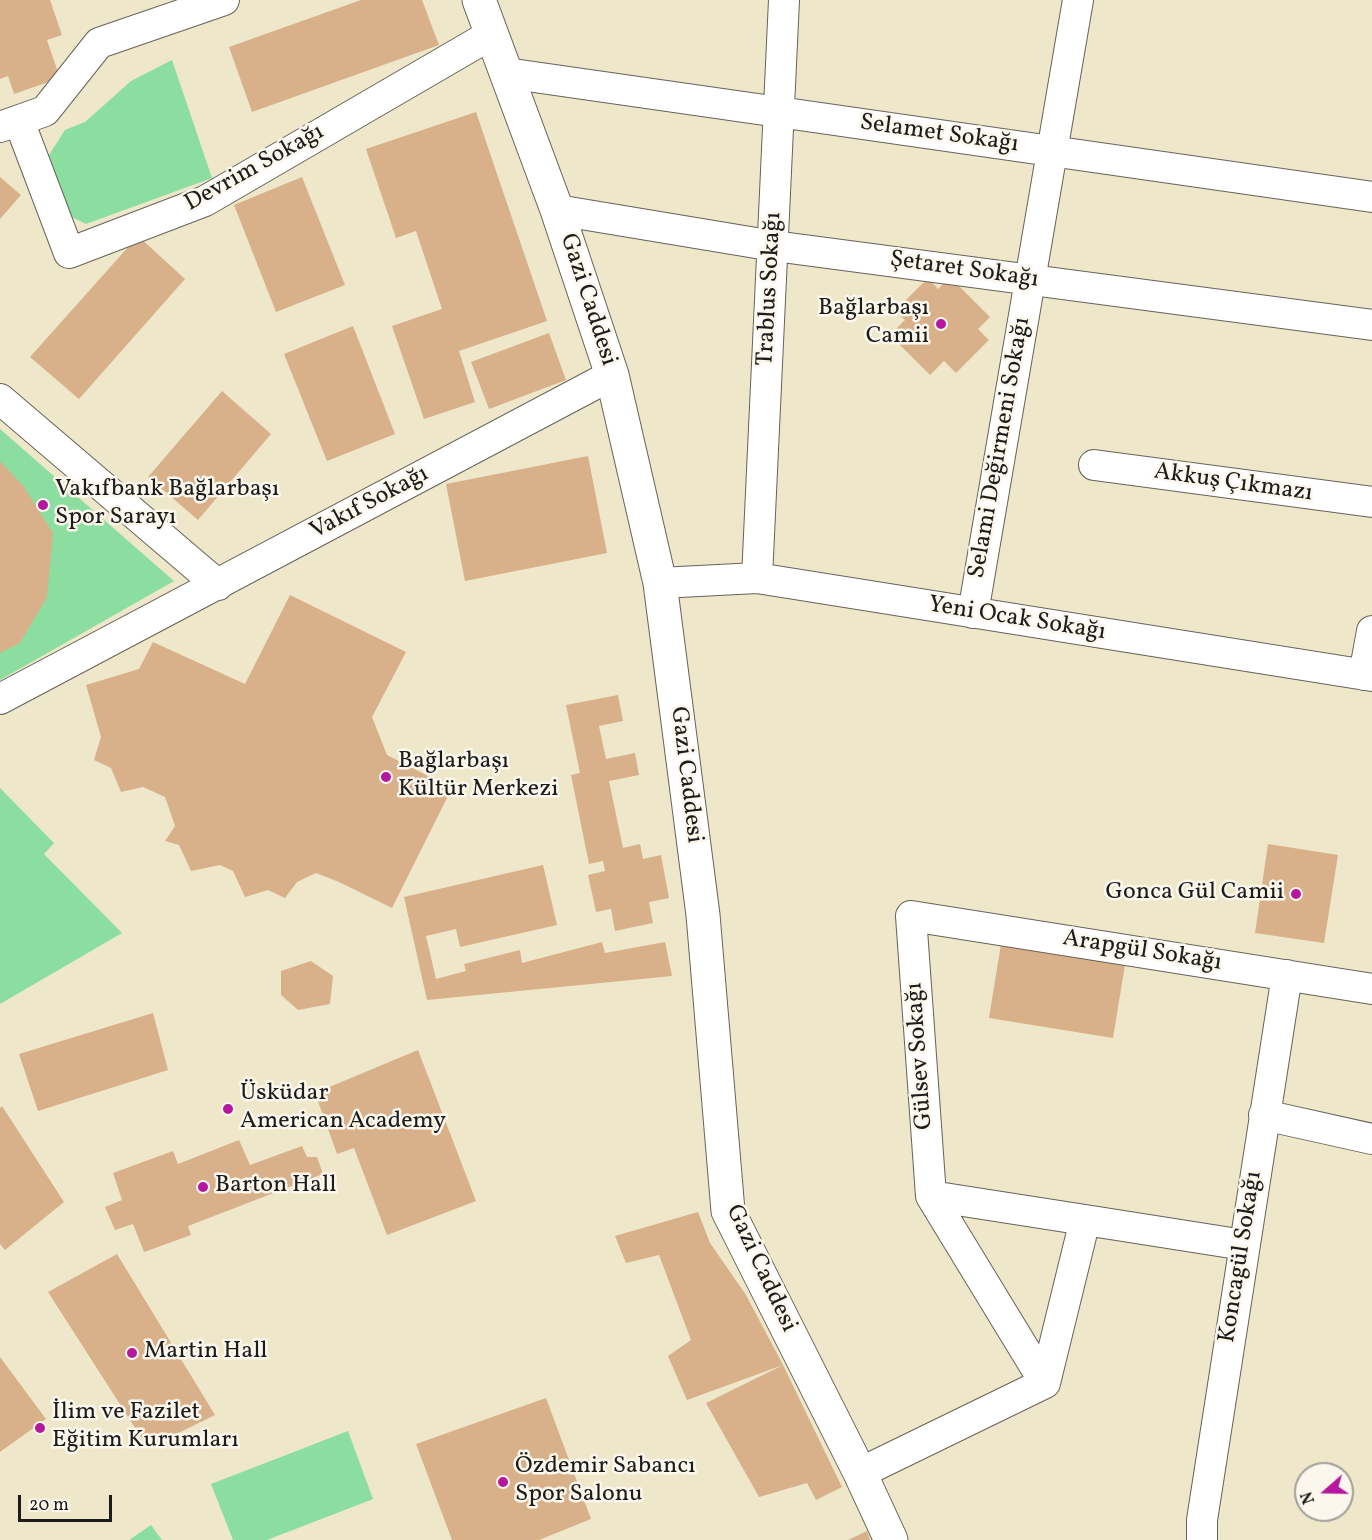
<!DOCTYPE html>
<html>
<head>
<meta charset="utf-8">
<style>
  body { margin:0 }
  #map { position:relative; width:1372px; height:1540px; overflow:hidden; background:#eee7ca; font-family:Vollkorn,serif }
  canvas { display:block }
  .north { position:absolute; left:1294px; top:1462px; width:60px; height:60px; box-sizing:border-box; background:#fbf7ec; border:2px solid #a29f99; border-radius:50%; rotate:250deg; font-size:16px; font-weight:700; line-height:24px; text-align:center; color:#1c1c1c }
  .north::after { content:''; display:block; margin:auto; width:21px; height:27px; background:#b5179e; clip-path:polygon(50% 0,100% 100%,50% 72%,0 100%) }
  .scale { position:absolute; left:18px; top:1495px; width:94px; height:27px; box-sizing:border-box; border:3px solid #1c1c1c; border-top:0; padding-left:8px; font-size:18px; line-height:21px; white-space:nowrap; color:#1c1c1c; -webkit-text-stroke:4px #fbf7ec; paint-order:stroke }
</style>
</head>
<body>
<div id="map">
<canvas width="1372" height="1540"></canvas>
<div class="north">N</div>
<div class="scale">20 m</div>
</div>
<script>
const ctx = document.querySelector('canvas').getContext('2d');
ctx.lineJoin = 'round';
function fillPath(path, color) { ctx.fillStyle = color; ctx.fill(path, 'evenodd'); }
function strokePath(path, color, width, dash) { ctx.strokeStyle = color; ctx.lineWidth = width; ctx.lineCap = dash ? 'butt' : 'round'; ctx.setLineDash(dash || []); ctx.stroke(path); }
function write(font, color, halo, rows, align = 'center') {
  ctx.font = font + ' Vollkorn,serif'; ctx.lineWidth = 5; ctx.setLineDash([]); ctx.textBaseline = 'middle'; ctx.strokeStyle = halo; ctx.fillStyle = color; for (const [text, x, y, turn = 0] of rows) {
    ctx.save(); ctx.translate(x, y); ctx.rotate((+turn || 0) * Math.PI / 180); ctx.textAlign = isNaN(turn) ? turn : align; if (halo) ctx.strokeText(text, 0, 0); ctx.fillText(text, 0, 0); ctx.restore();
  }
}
const green = new Path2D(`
  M172,60L212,178L86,224L72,217L64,200L49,155L65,130L85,122L131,81Z
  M0,429L174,581L0,680Z
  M0,788L54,843L44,854L122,933L0,1004Z
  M348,1431L373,1499L267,1540H233L211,1484Z
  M151,1525L162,1540H129Z`);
const building = new Path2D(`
  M0,0H50L62,35L47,40L60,78L14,94L8,76L0,79Z
  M361,0H422L439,45L252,112L229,47Z
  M476,112L547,321L459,351L475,402L424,419L392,326L442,309L416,231L396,238L366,149Z
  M0,177L21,195L0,219Z
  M302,177L345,285L276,312L234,205Z
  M138,236L185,279L79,399L30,357Z
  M950,277L990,317L978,329L989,340L956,373L944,361L930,375L890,335L905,320L895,311L928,278L938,289Z
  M353,326L395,434L327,461L284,354Z
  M549,333L566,380L489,409L471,362Z
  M222,391L271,434L198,520L148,477Z
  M588,456L607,553L465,581L446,484Z
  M0,461L24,487L53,533L47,597L20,643L0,653Z
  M290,595L406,652L372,717L387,755L452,788L392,908L339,882L316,873L297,882L285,898L268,890L245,897L233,871L220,865L191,871L179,845L165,841L175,826L165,797L143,787L121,792L111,768L94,760L101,737L86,685L139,669L153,642L245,684Z
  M618,695L623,721L599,726L606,759L635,753L639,775L609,781L623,848L640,844L643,859L661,855L669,898L649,902L653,923L615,931L611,909L596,912L588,875L605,871L603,861L589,864L571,775L580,773L566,705Z
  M1268,844L1338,855L1324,943L1255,933Z
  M543,865L557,925L460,947L456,929L426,936L436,979L466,971L464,964L520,950L522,963L602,942L605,953L665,942L672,976L427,1000L404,897Z
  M1001,944L1125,965L1113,1038L989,1018Z
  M311,961L333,976L330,1004L298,1010L281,995V971Z
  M153,1013L168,1070L38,1111L19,1054Z
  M418,1050L476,1201L387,1235L354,1148L337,1154L315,1093Z
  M2,1106L64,1202L5,1250L0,1244V1108Z
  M239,1140L250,1165L302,1146L307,1157H317L323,1174L188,1226L191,1235L144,1252L133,1224L115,1230L105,1207L122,1200L113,1173L173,1151L178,1164Z
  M698,1212L710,1243L746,1295L783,1365L842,1487L816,1500L807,1483L759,1497L706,1403L783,1365L687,1400L668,1356L691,1340L659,1255L626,1263L615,1236Z
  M117,1254L215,1415L148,1448L48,1292Z
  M0,1357L46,1419L0,1452Z
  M546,1398L591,1519L539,1540H452L416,1444Z
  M867,1531L870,1540H848Z`);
const minor = new Path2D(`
  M506,73L1372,197
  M19,121L69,253L205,201L492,34
  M0,127L45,111L99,43L224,0
  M557,210L774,246L1372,325
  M0,399L218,585
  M1094,465L1372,502
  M757,578L784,0
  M660,583L757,578L1372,676
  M973,613L1078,0
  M1364,675L1372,631
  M0,699L612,375
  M1264,1115L1372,1139
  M931,1196L1085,1220
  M1045,1383L931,1196L911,916L1372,989
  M860,1473L1045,1383L1085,1220L1244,1245
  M1202,1540V1520L1287,975`);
const tertiary = new Path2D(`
  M479,0L557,210L612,375L660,583L703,915L728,1211L860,1473L891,1540`);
const markers = [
  [941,324,6,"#b5179e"],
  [43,505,6,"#b5179e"],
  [386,777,6,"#b5179e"],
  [1296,894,6,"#b5179e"],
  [228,1109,6,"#b5179e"],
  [203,1187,6,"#b5179e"],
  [132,1353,6,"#b5179e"],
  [40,1428,6,"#b5179e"],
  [503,1482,6,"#b5179e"]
];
const streetNames = [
  ["Selamet Sokağı",939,135,8],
  ["Devrim Sokağı",255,169,-29],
  ["Şetaret Sokağı",964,271,8],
  ["Trablus Sokağı",771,289,-87],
  ["Gazi Caddesi",587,300,72],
  ["Selami Değirmeni Sokağı",1001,448,-80],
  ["Akkuş Çıkmazı",1233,484,8],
  ["Vakıf Sokağı",370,504,-28],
  ["Yeni Ocak Sokağı",1017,620,9],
  ["Gazi Caddesi",685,775,83],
  ["Arapgül Sokağı",1142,952,9],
  ["Gülsev Sokağı",921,1056,-94],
  ["Koncagül Sokağı",1242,1257,-81],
  ["Gazi Caddesi",760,1269,65]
];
const poiNames = [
  ["Bağlarbaşı",929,310,"right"],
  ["Camii",929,338,"right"],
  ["Vakıfbank Bağlarbaşı",55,491],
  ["Spor Sarayı",55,519],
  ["Bağlarbaşı",398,763],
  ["Kültür Merkezi",398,791],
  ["Gonca Gül Camii",1284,894,"right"],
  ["Üsküdar",240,1095],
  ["American Academy",240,1123],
  ["Barton Hall",215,1187],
  ["Martin Hall",144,1353],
  ["İlim ve Fazilet",52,1414],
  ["Eğitim Kurumları",52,1442],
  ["Özdemir Sabancı",515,1468],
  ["Spor Salonu",515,1496]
];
fillPath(green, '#8bde9f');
fillPath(building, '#d8b18a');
strokePath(minor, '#666359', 32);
strokePath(tertiary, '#666359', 35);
strokePath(minor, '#fff', 30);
strokePath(tertiary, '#fff', 33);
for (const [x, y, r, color] of markers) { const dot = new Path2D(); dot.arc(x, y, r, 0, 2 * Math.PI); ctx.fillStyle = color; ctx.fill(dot); strokePath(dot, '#fbf7ec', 2); }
write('24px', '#1c1c1c', '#fbf7ec', streetNames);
write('24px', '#1c1c1c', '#fbf7ec', poiNames, 'left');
</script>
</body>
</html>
